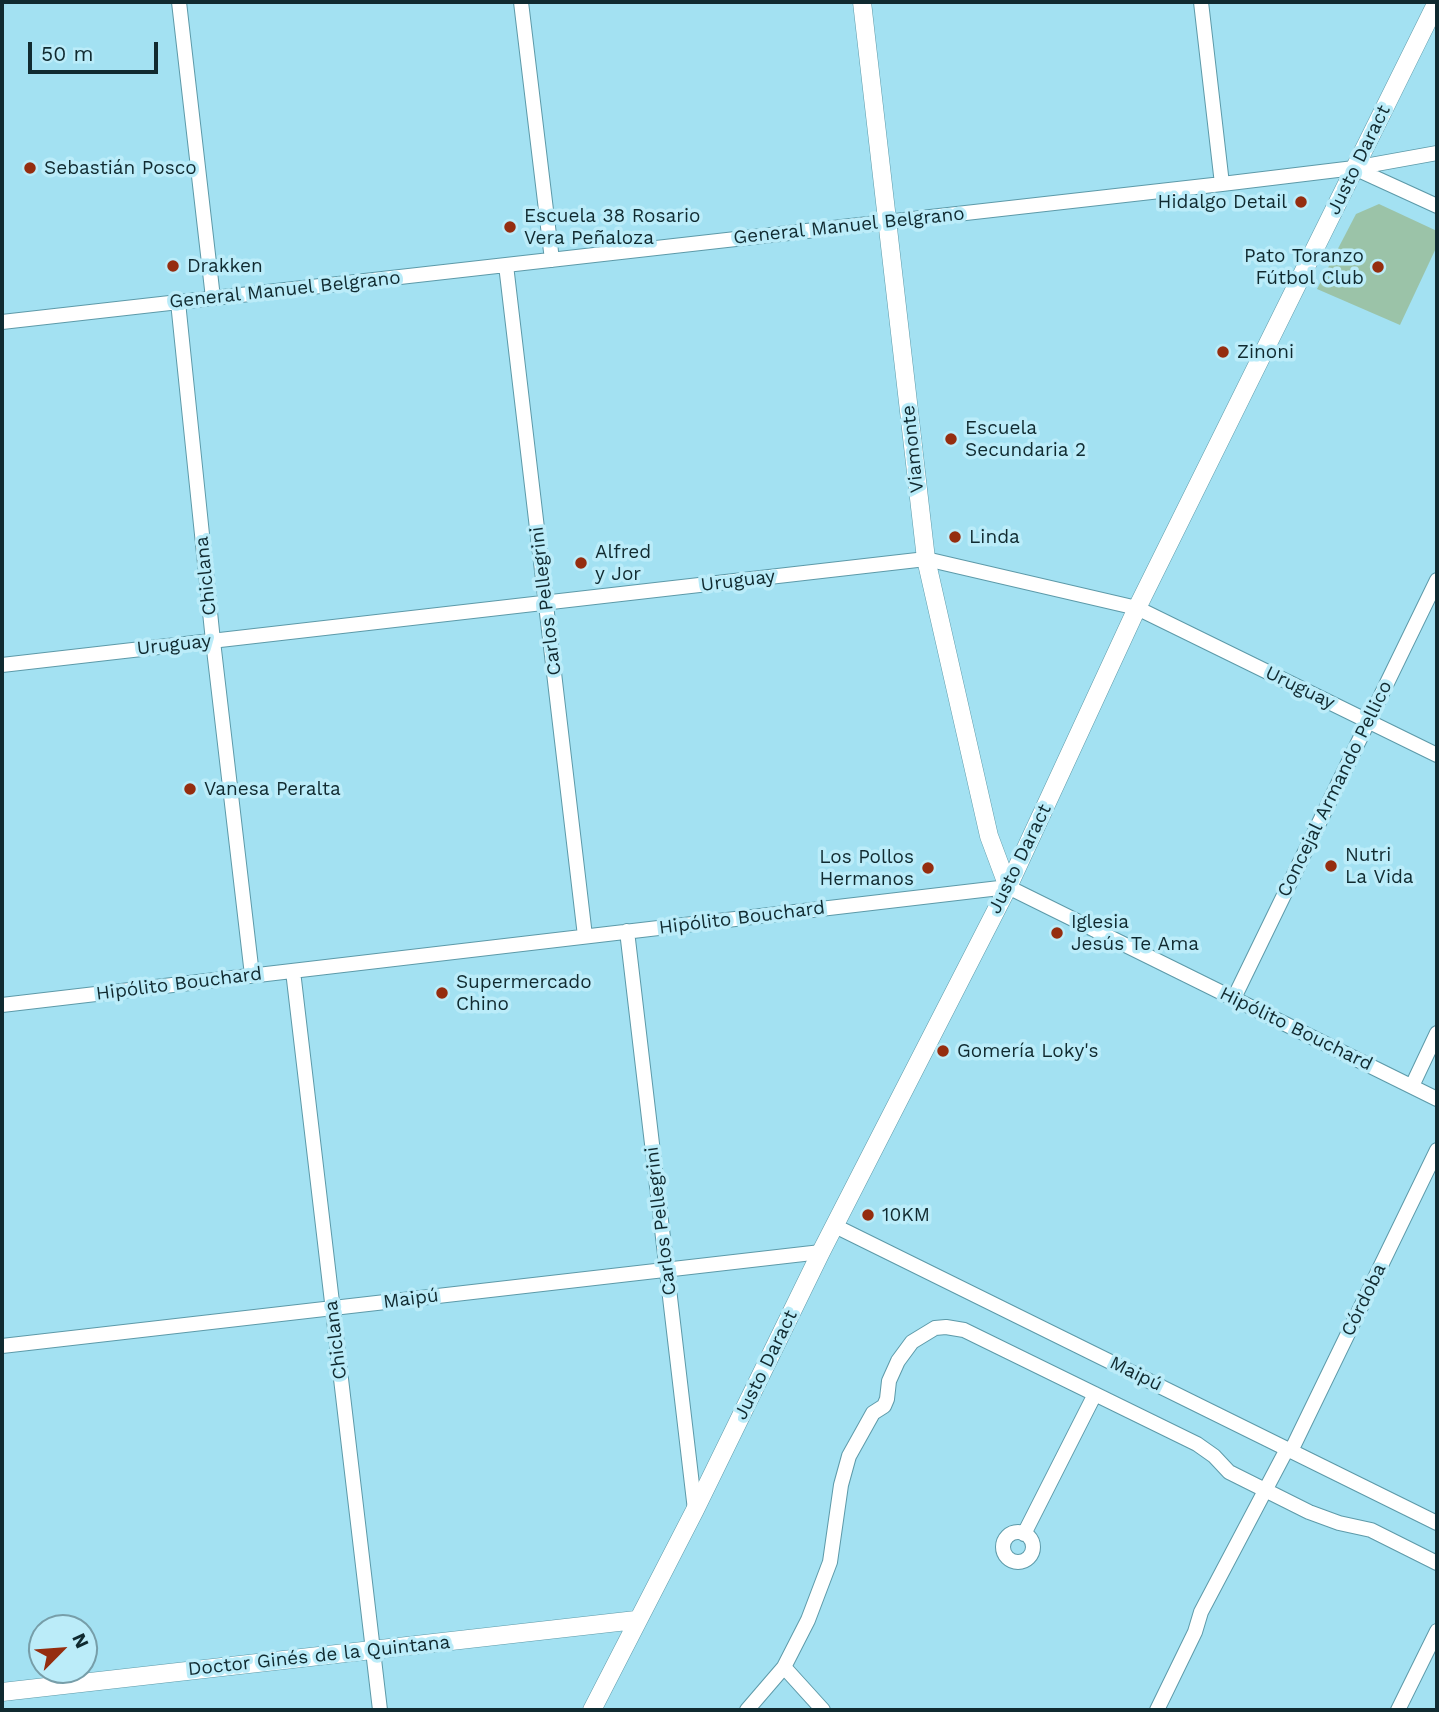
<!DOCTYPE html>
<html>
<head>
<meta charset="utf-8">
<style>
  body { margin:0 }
  #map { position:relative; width:1439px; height:1712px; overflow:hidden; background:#a3e1f2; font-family:"Work Sans",sans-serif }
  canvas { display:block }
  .frame { position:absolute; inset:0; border:4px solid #102a30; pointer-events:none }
  .north { position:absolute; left:28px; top:1614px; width:70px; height:70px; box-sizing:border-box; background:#bbecf9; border:2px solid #779ea9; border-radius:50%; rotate:65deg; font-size:19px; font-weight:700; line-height:28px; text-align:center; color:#102a30 }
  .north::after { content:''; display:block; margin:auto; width:24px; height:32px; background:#952d0f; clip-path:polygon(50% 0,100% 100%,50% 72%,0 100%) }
  .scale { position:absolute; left:28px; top:42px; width:130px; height:32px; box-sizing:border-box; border:4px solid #102a30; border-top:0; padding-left:9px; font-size:21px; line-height:24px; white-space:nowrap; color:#102a30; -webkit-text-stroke:5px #bbecf9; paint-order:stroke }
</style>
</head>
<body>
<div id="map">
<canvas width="1439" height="1712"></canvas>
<div class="frame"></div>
<div class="north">N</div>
<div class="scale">50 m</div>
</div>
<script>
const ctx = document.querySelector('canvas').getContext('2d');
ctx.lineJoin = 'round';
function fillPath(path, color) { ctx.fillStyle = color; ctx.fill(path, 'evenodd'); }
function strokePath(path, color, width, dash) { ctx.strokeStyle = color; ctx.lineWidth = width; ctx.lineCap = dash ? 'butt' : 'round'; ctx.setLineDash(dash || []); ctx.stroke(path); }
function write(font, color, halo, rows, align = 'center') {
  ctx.font = font + ' "Work Sans",sans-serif'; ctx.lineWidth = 7; ctx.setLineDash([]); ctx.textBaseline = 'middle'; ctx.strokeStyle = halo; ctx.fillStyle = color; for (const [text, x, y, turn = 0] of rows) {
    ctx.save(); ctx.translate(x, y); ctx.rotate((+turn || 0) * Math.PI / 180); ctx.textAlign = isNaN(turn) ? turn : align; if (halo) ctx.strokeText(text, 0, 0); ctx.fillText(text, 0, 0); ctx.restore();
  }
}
const green = new Path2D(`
  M1379,204L1437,231V246L1400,325L1317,289L1356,214Z`);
const minor = new Path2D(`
  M179,2L213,298
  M521,2L552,260
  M1201,2L1222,184
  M1354,168L1437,206
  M506,265L585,936
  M178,302L213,641L252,975
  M2,322L1222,184L1354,168L1437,153
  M2,665L926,559L1137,608L1437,755
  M627,931L695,1510
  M293,971L380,1710
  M1234,998L1437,580
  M2,1005L1008,887L1437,1099
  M1412,1086L1437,1033
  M835,1226L1437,1523
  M2,1346L821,1252
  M1291,1451L1437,1150
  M1003 1547a15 15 0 1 1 30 0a15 15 0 1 1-30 0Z
  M1024,1534L1095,1394
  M784,1667L823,1710
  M747,1710L784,1667L808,1620L830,1562L841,1485L849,1456L873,1413L884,1406L887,1399L889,1381L898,1361L912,1342L935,1328L946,1327L964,1330L1197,1444L1214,1456L1229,1472L1309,1512L1339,1523L1371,1530L1437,1563
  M1157,1710L1195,1632L1201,1612L1287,1449
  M1398,1710L1437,1631`);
const tertiary = new Path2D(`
  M862,2L926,559L989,836L1008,887
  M2,1692L636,1620
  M592,1710L695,1510L821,1252L1008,887L1137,608L1437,2`);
const markers = [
  [30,168,7,"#952d0f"],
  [1301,202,7,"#952d0f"],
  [510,227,7,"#952d0f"],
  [173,266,7,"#952d0f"],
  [1378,267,7,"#952d0f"],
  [1223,352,7,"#952d0f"],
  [951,439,7,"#952d0f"],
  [955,537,7,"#952d0f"],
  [581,563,7,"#952d0f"],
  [190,789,7,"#952d0f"],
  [1331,866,7,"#952d0f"],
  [928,868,7,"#952d0f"],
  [1057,933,7,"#952d0f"],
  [442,993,7,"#952d0f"],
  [943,1051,7,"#952d0f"],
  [868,1215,7,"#952d0f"]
];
const streetNames = [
  ["Justo Daract",1359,160,-64],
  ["General Manuel Belgrano",849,226,-6],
  ["General Manuel Belgrano",285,290,-6],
  ["Viamonte",913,449,-96],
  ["Chiclana",206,576,-96],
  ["Uruguay",738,581,-7],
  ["Carlos Pellegrini",546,601,-97],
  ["Uruguay",174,645,-6],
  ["Uruguay",1300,688,26],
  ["Concejal Armando Pellico",1335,789,-64],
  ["Justo Daract",1020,859,-64],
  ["Hipólito Bouchard",742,918,-7],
  ["Hipólito Bouchard",179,984,-7],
  ["Hipólito Bouchard",1296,1029,26],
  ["Carlos Pellegrini",661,1221,-97],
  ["Maipú",411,1299,-7],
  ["Córdoba",1364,1300,-64],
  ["Chiclana",336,1340,-97],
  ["Justo Daract",766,1365,-64],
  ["Maipú",1136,1374,26],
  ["Doctor Ginés de la Quintana",319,1656,-6]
];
const poiNames = [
  ["Sebastián Posco",44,168],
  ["Hidalgo Detail",1287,202,"right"],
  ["Escuela 38 Rosario",524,216],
  ["Vera Peñaloza",524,238],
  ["Pato Toranzo",1364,256,"right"],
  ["Fútbol Club",1364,278,"right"],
  ["Drakken",187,266],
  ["Zinoni",1237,352],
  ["Escuela",965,428],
  ["Secundaria 2",965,450],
  ["Linda",969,537],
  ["Alfred",595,552],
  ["y Jor",595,574],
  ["Vanesa Peralta",204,789],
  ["Nutri",1345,855],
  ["La Vida",1345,877],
  ["Los Pollos",914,857,"right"],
  ["Hermanos",914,879,"right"],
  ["Iglesia",1071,922],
  ["Jesús Te Ama",1071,944],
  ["Supermercado",456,982],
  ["Chino",456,1004],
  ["Gomería Loky's",957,1051],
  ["10KM",882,1215]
];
fillPath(green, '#9bc3a8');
strokePath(minor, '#5d9aa9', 16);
strokePath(tertiary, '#5d9aa9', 19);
strokePath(minor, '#fff', 14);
strokePath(tertiary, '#fff', 18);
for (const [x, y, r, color] of markers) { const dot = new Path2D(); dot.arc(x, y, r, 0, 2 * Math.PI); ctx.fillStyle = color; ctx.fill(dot); strokePath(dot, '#bbecf9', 2.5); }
write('19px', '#102a30', '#bbecf9', streetNames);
write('19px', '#102a30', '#bbecf9', poiNames, 'left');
</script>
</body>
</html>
